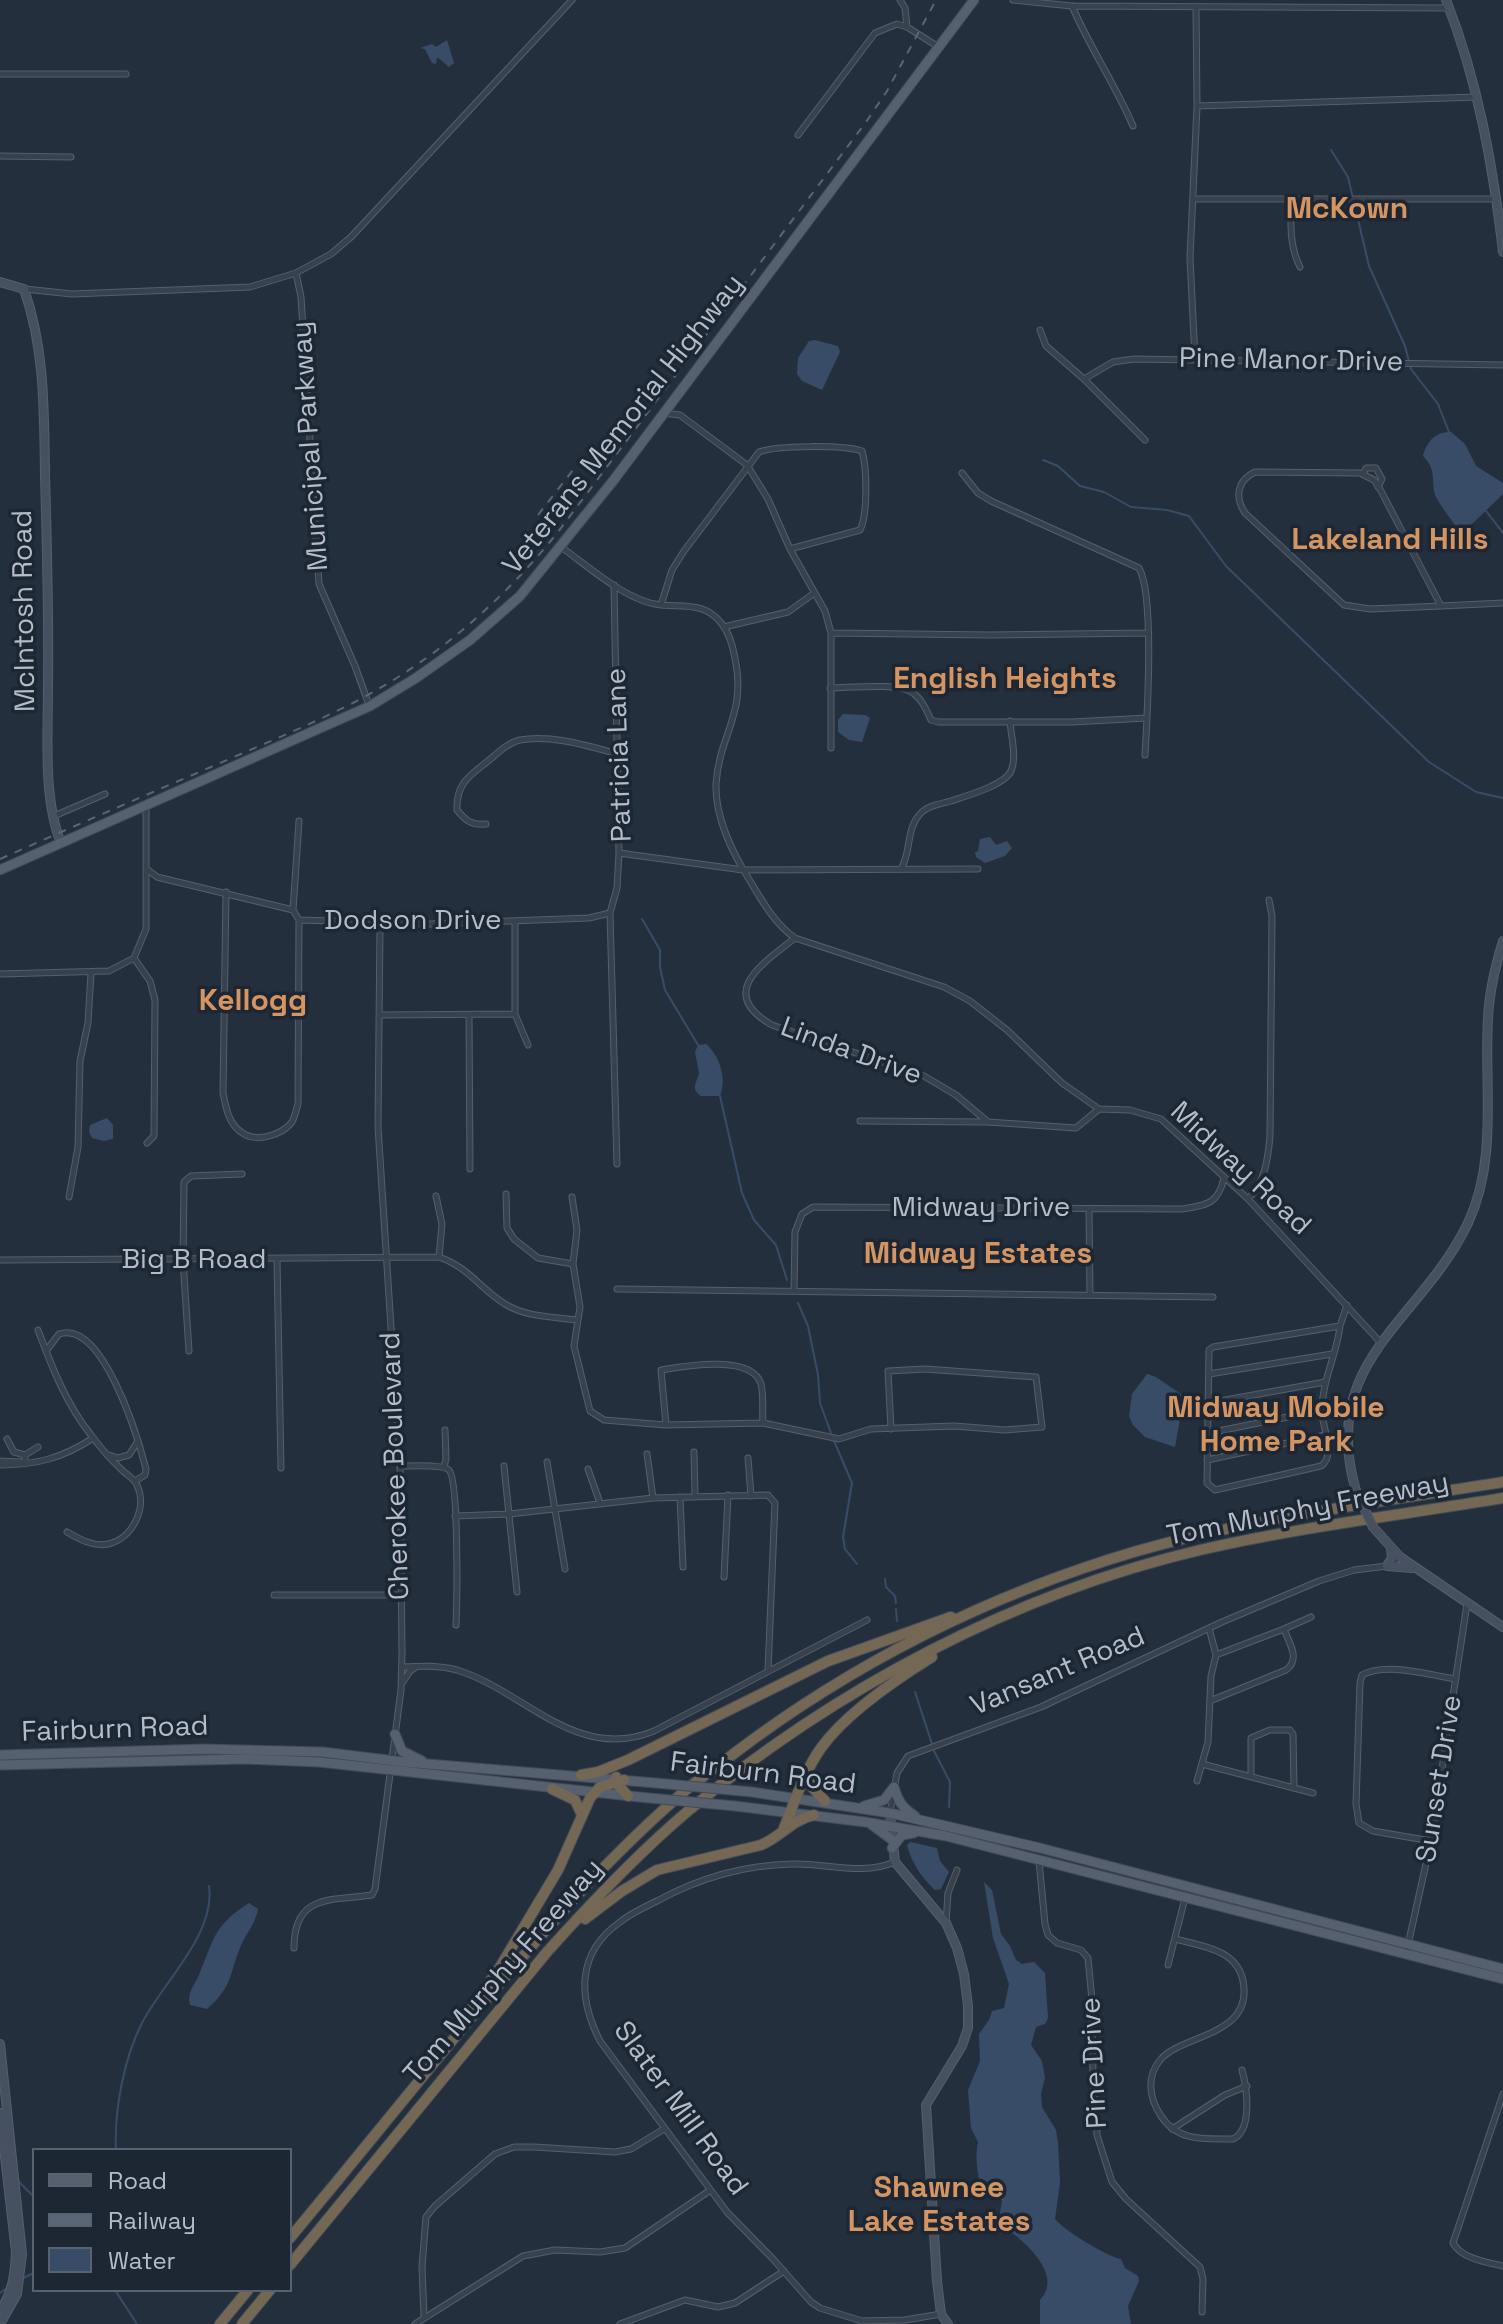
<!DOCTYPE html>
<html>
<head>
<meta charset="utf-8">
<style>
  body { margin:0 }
  #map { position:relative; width:1503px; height:2324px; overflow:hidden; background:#242f3e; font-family:"Space Grotesk",sans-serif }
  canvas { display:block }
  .legend { position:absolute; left:32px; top:2148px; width:260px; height:144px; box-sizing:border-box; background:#1d2633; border:2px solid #59626f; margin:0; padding:10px 14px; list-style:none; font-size:24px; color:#b4bcc9 }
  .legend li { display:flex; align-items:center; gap:16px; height:40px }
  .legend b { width:40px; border:2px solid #59626f }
</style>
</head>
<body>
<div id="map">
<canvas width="1503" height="2324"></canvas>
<ul class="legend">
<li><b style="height:10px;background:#56606e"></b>Road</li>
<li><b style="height:10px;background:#5a6575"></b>Railway</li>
<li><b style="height:22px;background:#394c67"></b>Water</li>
</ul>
</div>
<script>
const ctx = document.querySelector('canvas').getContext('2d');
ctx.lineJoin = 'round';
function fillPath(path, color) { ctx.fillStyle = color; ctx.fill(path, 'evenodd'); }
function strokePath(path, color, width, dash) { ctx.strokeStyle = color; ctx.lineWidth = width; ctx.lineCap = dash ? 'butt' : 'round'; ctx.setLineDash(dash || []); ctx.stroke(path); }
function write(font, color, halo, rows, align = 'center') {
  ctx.font = font + ' "Space Grotesk",sans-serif'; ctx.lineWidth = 7; ctx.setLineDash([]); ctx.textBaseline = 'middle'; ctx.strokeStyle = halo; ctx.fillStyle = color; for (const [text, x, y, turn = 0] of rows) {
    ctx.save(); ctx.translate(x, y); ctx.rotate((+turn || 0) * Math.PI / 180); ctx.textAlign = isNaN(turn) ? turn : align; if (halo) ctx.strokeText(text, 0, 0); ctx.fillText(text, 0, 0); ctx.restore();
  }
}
const water = new Path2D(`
  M447,40L454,63L449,67L437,57L436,64L432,63L425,49L420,48L432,44L436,47Z
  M815,340L838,346L840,352L822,390L802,381L797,374L798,358L809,341Z
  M1451,432L1465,444L1476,466L1503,483V494L1469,527L1460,531C1458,530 1439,503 1437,499C1429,484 1439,472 1423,456C1427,442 1434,432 1451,432Z
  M843,714L865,715L870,718L862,742L849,740L838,732V720Z
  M990,837L996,845L1007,841L1012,848L1005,856L985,863L976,857L975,852L978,851L980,839Z
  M706,1044C720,1056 727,1079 720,1096H701C690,1089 697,1082 699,1073L695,1052L698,1045Z
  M107,1118L113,1125V1139L104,1141L92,1138L89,1132L90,1125Z
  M1147,1374L1156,1377L1184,1396L1175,1447L1145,1437L1133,1425L1129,1416L1132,1394Z
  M910,1842L937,1848L940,1861L949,1872L941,1889L935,1890C922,1878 911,1862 907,1845Z
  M984,1882L992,1890L1001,1934L1010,1946L1016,1960L1022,1964L1034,1962L1045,1973L1048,2018L1045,2024L1036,2027L1031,2045L1042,2061L1045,2078L1041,2094L1042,2107L1056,2130L1058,2142L1060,2183L1055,2219C1065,2231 1106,2256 1121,2259L1125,2268L1138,2276L1139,2281L1128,2306L1131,2324H1040V2300C1062,2278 1031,2247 1012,2233L1001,2234L997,2230L1002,2201L995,2192L981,2186C977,2174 975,2155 978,2142L971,2128L968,2090L980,2061L979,2034L989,2020L992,2011L1004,2008L1009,1984L993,1938Z
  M249,1903L258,1909C256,1922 248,1931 242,1943C229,1972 234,1986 207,2009L190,2005C187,1992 194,1986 199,1975C214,1939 213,1926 249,1903Z`);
const stream = new Path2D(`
  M1331,150L1348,177L1369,266L1405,346L1411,369L1438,404L1449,432
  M1043,460L1058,466L1080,486L1104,492L1131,507L1167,510L1189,516L1226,566L1429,762L1476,792L1503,798
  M1486,511L1503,533
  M642,919L660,950V967L665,990L698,1045
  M720,1096L742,1193L754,1220L776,1245L787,1280
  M798,1303L808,1326L818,1375L820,1403L831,1433
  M834,1441L852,1483L843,1537L845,1549L857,1564
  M885,1579L886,1587L895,1596L896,1603
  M896,1609L897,1621
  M915,1692L932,1744
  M934,1751L950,1782L949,1807
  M116,2150C114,2111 124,2058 142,2023C163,1982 216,1934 209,1886
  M17,2180L34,2197
  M21,2279L34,2273
  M115,2290L137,2324
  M0,2293L9,2287`);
const street = new Path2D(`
  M900,0L905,8L907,27L937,46
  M1013,0L1072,6L1448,8
  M1072,6C1090,48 1115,84 1133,126
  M0,74H126
  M1197,106L1477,97
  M798,135L875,33L897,24L907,27
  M0,156L71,157
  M1193,199H1495
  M1291,200C1291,224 1289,245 1300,267
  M296,273L301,297L319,584L355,666L369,705
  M25,289L72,294L250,287L296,273L331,254L351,237L572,0
  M1040,330L1046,346L1084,379L1145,440
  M1195,359L1190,258L1197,106L1196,7
  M1084,379L1113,362L1134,359L1503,365
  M663,413L680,415L747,465L768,499L790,549L825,611L831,633V748
  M1255,472L1360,473L1374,480L1380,489L1441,606L1370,609L1344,605L1245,513C1234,496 1238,480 1255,472Z
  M962,473L978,493L991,501L1139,568C1155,596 1147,719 1145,755
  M1363,474L1366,468H1376L1382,479L1378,487
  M561,547C588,566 627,602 661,605C685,607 705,602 722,624C729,633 733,647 735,658C747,714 719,735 716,784C715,818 732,852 750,881C762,901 775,924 795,938L944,987L970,1001L1007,1030L1062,1083L1099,1109L1130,1110L1161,1119L1248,1199L1380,1342
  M614,585L619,853L617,888L610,913L617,1164
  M661,605L672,570L684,551L759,452C778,445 843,445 862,451C867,468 868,514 860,530L790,549
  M1441,606L1503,603
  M724,627L788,612L813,594
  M831,633L990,635L1147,633
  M830,688C850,688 898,682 913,693C922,699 927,711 931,720L938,722H1072L1147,718
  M54,816L105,794
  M486,824C472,826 465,820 457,810C456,787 466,778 483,765C494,757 506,743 520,740C551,734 588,746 618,754
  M619,853L743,870L978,869
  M901,869C912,851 905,828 922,812C929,805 941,804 951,801C966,796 1005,785 1011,771C1017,757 1011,736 1010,721
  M148,870L157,877L293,910L299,920L430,924L589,918L610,913
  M226,892L223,1093C226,1107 228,1123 241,1132C255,1143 281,1136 292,1122C295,1117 296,1110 298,1104L299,920
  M293,910L299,821
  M515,922V1014L528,1045
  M795,938C762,964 716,993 772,1025L924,1076L956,1095L988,1122
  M134,958L150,981L155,1000L154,1136L147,1143
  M0,974L109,971L134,958L146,929V806
  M380,1015L515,1014
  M469,1015L470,1169
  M860,1121L988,1122L1076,1128L1099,1109
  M506,1194L507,1228L514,1239L538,1258L573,1264
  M436,1196L442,1224L439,1257
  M69,1197L78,1147L80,1061L88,1023L91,973
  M572,1197L577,1230L573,1264L580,1307L574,1346L590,1411L604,1420L666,1425L763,1423L839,1439L871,1429L954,1426L1005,1430L1042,1427L1036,1377L925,1369L888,1371L891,1429
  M1248,1199C1265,1182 1268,1159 1270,1136L1272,916L1269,900
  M1089,1209L1090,1295
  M0,1260L439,1257C470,1268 479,1288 505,1304C525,1317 554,1317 578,1320
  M277,1260L281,1468
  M617,1289L1213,1297
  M794,1291L795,1232L802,1214L813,1207L1182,1209C1206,1205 1218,1205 1224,1178
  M1340,1326C1337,1355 1321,1382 1322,1413C1323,1429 1336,1456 1321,1466L1215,1490L1207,1483L1209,1350L1213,1347Z
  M1340,1326L1347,1305
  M38,1330C52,1367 66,1404 91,1435C100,1447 109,1458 120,1468C125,1474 134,1478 137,1485C148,1508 132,1539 108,1544C93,1547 79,1539 67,1532
  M46,1351L59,1334C103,1319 138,1438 146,1469L145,1475L135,1481
  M189,1351L183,1260L184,1182L191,1176L242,1174
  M1209,1374L1332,1354
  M1209,1403L1325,1382
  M666,1425L661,1370C685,1366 752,1354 761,1384C764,1396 762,1411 763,1423
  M1209,1433L1322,1410
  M7,1439L14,1452L25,1455
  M694,1452L695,1496
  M647,1454L653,1498
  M109,1455L118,1458L129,1455L138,1441
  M748,1458L751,1496
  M1207,1460L1325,1435
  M0,1461L21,1462
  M547,1462L565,1569
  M25,1463V1455L38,1447
  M0,1465C36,1465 63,1458 93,1438
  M400,1466C410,1466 443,1464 449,1470C459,1480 457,1603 456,1625
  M504,1466L517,1592
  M444,1467L446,1459L445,1430
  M588,1469L600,1503
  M680,1497L683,1567
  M455,1516L509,1514L653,1498L768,1495L775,1503L768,1671
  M724,1577L728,1495
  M274,1595H402
  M1284,1629L1311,1617
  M402,1667C420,1666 438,1665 457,1670C525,1691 576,1763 654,1731L867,1620
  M402,1683L410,1671L416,1667
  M1210,1701L1286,1670C1301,1659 1289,1643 1284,1629L1216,1655
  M1202,1764L1313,1793
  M1251,1777V1738L1270,1730H1290L1293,1734L1294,1788
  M1197,1781L1208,1742L1211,1676L1216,1655L1209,1628
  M890,1813L897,1773L908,1756L1041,1707L1222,1622L1319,1581L1354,1570L1387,1566L1400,1557
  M1431,1841L1373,1831L1359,1823L1356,1804L1360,1683L1362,1675C1387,1662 1429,1675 1456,1679
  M1039,1861L1045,1924L1048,1935L1057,1943L1081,1950L1088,1958L1092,2000L1093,2073L1097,2135L1112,2182L1126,2199L1200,2267L1203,2279L1202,2312
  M895,1862C862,1876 826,1863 792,1864C744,1865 699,1878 657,1901C645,1907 631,1913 620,1922C576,1953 578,1998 600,2041L727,2212L773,2259L811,2302L820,2308L862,2321L905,2320L941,2314
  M946,1923L948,1893L957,1870
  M1175,1939C1201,1946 1237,1949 1243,1981C1254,2036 1183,2034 1161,2059C1146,2076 1149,2098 1161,2116C1178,2142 1205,2139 1233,2139C1253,2130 1247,2088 1242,2070
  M294,1948C294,1893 332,1901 372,1895L375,1889L401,1690L402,1653L400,1466L378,1127L380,925
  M1406,1954L1431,1841L1467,1604
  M1168,1965L1185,1898
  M1503,2094L1453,2243C1462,2259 1486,2262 1503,2266
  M1172,2129L1225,2095L1247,2086
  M424,2317L422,2267L426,2217L435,2206L495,2154L514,2147H534L615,2152L631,2149L664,2129
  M415,2324L523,2256L555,2250L600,2252L625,2248L709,2191
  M620,2324L685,2300L718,2307L735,2303L784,2271`);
const secondary = new Path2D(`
  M1446,0C1478,81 1493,166 1503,252
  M0,282L24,289C45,349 44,411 45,475C47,545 49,616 48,687C48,735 43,799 61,843
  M1356,1491C1318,1360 1420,1323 1468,1223C1498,1159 1484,1087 1488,1019C1489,992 1495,967 1503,941
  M1373,1527L1400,1557L1503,1627
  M1391,1549L1392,1558L1387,1566L1412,1568
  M890,1813L895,1862L946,1923L957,1948L964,1974L968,2006V2028L962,2046L926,2105L937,2281L941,2314L948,2324
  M0,2044L22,2254L17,2294L0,2324
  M0,2113L16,2252C15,2274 13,2292 0,2311`);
const primary = new Path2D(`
  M0,870L370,706L416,678L470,640L520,596L613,481L974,0
  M395,1734L402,1751L422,1761
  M0,1755L204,1749L323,1752L404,1762L656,1783
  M0,1765L245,1759L319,1762L639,1797
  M894,1787C898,1802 903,1808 915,1816
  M752,1792L890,1813L1040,1848L1503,1969
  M735,1806L865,1822L946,1836L1503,1979
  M864,1806L884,1800L894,1787
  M872,1825L891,1839
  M892,1848L902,1835L914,1833`);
const highway = new Path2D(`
  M581,1775L598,1772L628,1760L828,1661L951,1617
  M807,1775L811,1786L825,1801
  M616,1777L618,1785L628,1796
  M552,1789L575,1800L582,1815
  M784,1828C795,1801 804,1772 821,1748C846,1713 895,1680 932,1657
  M585,1919L622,1891L657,1870L761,1845C781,1837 791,1820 814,1815
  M471,2009L500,1967L558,1870L590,1798L600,1787L624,1780
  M290,2238C344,2173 397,2108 451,2042C522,1956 594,1870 679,1796C695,1781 715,1769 732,1755C853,1663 991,1594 1137,1551C1256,1517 1381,1502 1503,1482
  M290,2265L547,1952C591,1903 637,1854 688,1811C835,1689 1013,1594 1200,1550C1299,1527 1402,1515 1503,1498
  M220,2324L248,2290
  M242,2324L270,2290`);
const rail = new Path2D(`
  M538,515L583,457L639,416
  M0,859C70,828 141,797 211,767C263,744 316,723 366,696C441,655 505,598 558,532L866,122L887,91L936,0`);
const secondaryBridge = new Path2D(`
  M1356,1491L1373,1527`);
const primaryBridge = new Path2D(`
  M656,1783L752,1792
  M639,1797L735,1806`);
const streetNames = [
  ["Pine Manor Drive",1291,361,1],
  ["Veterans Memorial Highway",624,425,-52],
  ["Municipal Parkway",311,446,-94],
  ["McIntosh Road",25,611,-91],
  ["Patricia Lane",620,755,-92],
  ["Dodson Drive",413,921],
  ["Linda Drive",851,1052,20],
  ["Midway Road",1240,1169,43],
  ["Midway Drive",981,1208],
  ["Big B Road",194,1260],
  ["Cherokee Boulevard",396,1466,-92],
  ["Tom Murphy Freeway",1308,1510,-11],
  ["Vansant Road",1058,1672,-23],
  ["Fairburn Road",115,1730,-2],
  ["Fairburn Road",763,1774,7],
  ["Sunset Drive",1440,1779,-81],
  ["Tom Murphy Freeway",504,1972,-49],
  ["Pine Drive",1095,2063,-93],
  ["Slater Mill Road",680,2109,54]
];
const neighbourhoodNames = [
  ["McKown",1347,210],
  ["Lakeland Hills",1390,541],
  ["English Heights",1005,680],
  ["Kellogg",253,1002],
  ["Midway Estates",978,1255],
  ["Midway Mobile",1276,1409],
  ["Home Park",1276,1443],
  ["Shawnee",939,2189],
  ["Lake Estates",939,2223]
];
fillPath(water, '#394c67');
strokePath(stream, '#394c67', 2);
strokePath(street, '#565f6c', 7);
strokePath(secondary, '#565f6c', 10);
strokePath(primary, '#414a57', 11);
strokePath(highway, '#434c59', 12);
strokePath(street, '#38414e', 5);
strokePath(secondary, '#465061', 8);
strokePath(primary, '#56606e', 9);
strokePath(highway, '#746855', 10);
strokePath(rail, '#5a6575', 2, [8, 8]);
strokePath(secondaryBridge, '#565f6c', 10, []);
strokePath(primaryBridge, '#414a57', 11, []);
strokePath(secondaryBridge, '#465061', 8);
strokePath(primaryBridge, '#56606e', 9);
write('28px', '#b4bcc9', '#1d2633', streetNames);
write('bold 30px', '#d59563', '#1d2633', neighbourhoodNames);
</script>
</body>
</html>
